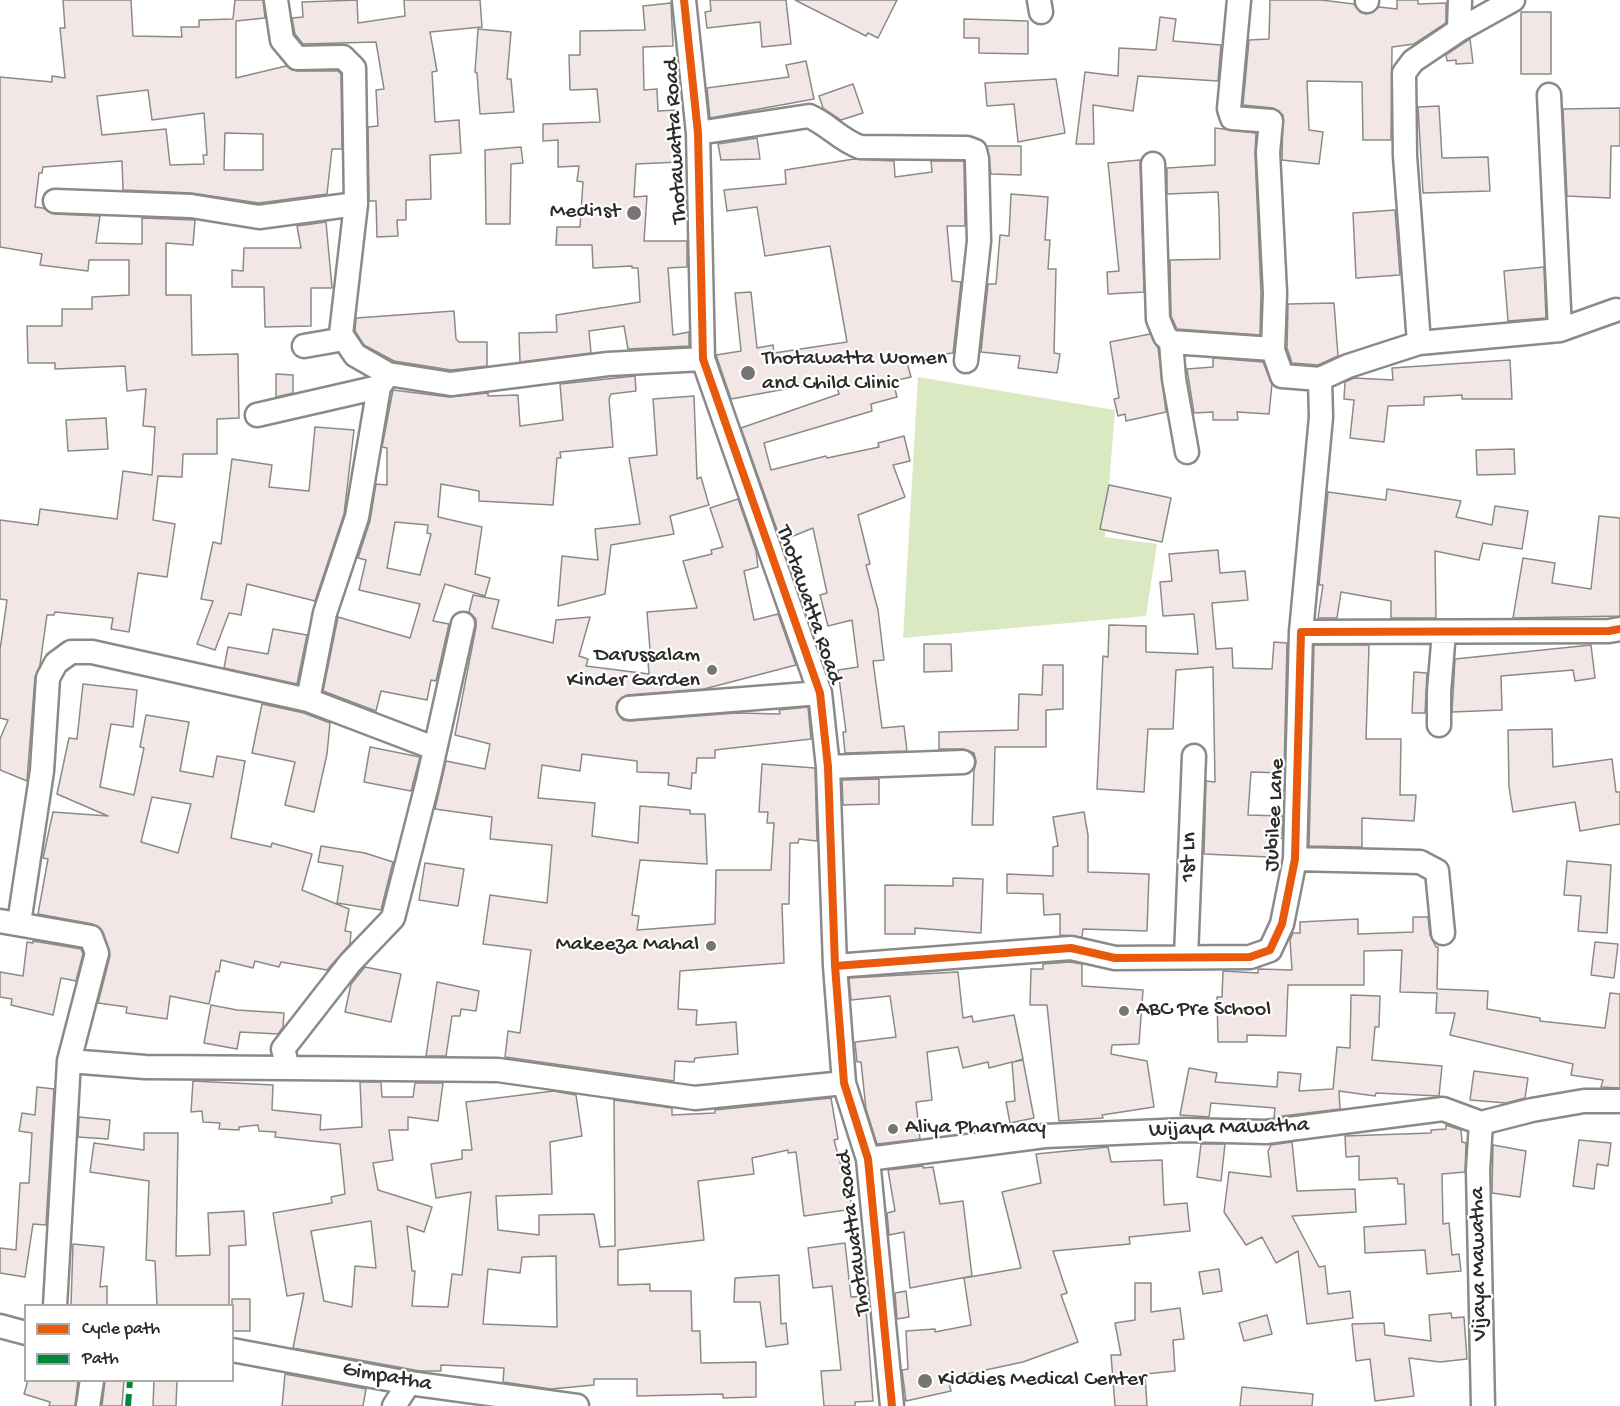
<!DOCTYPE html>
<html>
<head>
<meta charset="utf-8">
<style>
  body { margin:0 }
  #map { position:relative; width:1620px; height:1406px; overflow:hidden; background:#fff; font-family:"Gochi Hand",sans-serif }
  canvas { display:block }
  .legend { position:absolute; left:24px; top:1304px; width:210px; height:78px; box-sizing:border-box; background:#fff; border:2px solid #aaa; margin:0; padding:8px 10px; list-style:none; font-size:18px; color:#2b2b2b }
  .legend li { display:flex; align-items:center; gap:12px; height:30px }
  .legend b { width:30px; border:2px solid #aaa }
</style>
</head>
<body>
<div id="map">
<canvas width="1620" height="1406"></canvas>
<ul class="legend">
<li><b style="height:8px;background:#e8590c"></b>Cycle path</li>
<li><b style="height:8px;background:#00873e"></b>Path</li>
</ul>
</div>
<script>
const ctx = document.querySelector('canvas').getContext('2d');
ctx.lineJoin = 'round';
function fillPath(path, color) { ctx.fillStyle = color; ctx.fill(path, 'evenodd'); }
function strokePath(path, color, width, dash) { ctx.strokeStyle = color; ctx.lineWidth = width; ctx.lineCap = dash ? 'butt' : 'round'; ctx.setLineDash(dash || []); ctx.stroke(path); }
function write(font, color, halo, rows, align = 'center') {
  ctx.font = font + ' "Gochi Hand",sans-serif'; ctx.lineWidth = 4.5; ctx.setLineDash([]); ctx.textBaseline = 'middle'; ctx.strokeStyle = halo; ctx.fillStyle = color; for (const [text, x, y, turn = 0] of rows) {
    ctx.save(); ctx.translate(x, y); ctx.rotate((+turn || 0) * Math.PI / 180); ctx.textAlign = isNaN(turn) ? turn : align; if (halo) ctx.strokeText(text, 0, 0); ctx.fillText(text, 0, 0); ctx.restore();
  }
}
const green = new Path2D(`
  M918,377L1115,410L1105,537L1157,544L1146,616L903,638Z`);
const building = new Path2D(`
  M63,0H131L133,36L182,37L181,27H199V20L233,19L235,0H263L265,18L236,21V78L286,66L297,71H338L341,74L342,149H332L327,194L259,203L191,193L123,190L122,161L43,167L42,173H39L35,207L43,208L55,214L100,216L96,243L142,244V218L195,220L193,245L166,243V295H191L192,355L238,354L239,418L217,419V454H183L182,477L158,476L153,520L175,524L167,577L138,573L129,632L111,629L113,618L55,612L54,615H47L40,665L35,677L27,781L0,770V739L8,720L0,718V650L7,600L0,599V520L38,525L40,509L117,519L123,471L152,475L155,427L143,426L146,389L127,391L125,366L55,369V363H28L27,326H62V309H92V297L129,295V260H89L88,271L40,265L42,254L0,247V77L52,82V76L65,78L60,28H65ZM148,90L152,120L204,113L207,155H203L204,164L170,165L166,129L102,135L97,96ZM225,133L263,134V170H224Z
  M357,0L358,23L405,16L404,0H480L482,27L430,32L437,71L432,72L435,122L459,120L461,153L430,155L431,199L406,200V220H397L398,236L377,237L376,201H369L368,127L378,126L376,90L384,89L376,42L303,44L295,34L292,18L303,17L302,2Z
  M710,0H786L791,44L762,47L760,22L707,28L705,12L711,11Z
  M795,0H897L878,38L868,33L866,36Z
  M1270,0H1321L1354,4L1360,12L1366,14L1379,7L1397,9V0H1418V4L1446,3V23L1414,44L1392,47L1391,140H1363L1362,82L1307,81L1309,130L1323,132L1319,164L1282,160L1283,115L1273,108L1243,105L1249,40L1269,39Z
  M671,3L673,46L643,47L644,90L657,89L658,111L676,110L679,162L636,164L634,197L647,196L644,241H687V267L668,268L673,335L689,332V346L628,349L624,326L589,331L591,353L520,362L519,333L557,332L556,315L640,302L638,268H632V266L593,268L592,245H556L557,227H580L583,182L577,181L579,166L558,167V140L543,141V124L600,122L597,89L570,90L569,55H580V31L645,30L643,6Z
  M1521,12H1551V74H1521Z
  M1160,17L1176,19L1173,41L1221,45L1218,81L1138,76L1133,111L1093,105L1094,144H1076L1085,72L1118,76L1119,48L1156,50Z
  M964,19L1028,21V54L979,53V38H964Z
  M478,29L511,32L507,79H511L514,112L480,114L477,73L475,72Z
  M1470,39L1473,63L1456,64V60L1447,61L1446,55Z
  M806,61L814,99L710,118L707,88L789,77L786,65Z
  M1056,79L1065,133L1018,142L1014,104L987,106L985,83Z
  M853,84L863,113L841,120L823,108L819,96Z
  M1439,106L1442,158L1488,157L1490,191L1423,193L1418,107Z
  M1620,108V146H1611L1610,198L1567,196L1563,109Z
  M1215,128L1256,133L1255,153L1261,293L1260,335L1177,329L1171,316L1170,260L1220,259L1219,211L1218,192L1167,194V168L1215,165Z
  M757,138L760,159L721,160L718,144Z
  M987,146H1021V175L991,174Z
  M521,147L523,163L511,164L510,224H486L485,150Z
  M854,159L894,161L895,177L932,172L931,161H964L965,226H947L952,281L961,282L953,353L906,359L911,377L893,381L897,397L871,404L872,411L764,443L771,470L826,456L827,458L879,447L878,443L904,436L910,461L893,465L905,497L858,515L870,564L866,565L878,610L884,660L873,661L882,728L904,726L907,751L845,753L843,732H846L838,670L858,667L852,620L828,626L820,595L827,593L813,528L781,541L741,428L839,394L835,380L731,399L716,355L741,351L735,293L751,292L757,348L773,345L774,353L847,342L830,246L765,256L757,207L727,211L724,190L786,184L785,170Z
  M1140,160L1144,292L1108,294L1107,272L1119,271L1108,163Z
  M1011,194L1048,197L1045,240H1050L1048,269H1056L1054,353L1060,354L1057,373L1018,368L1020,356L981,352L988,284H996L1000,235L1009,236Z
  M1395,210L1400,275L1356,278L1353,213Z
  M326,222L332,288H311V326L265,327L264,287H232V270L243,271L244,248H301L297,226Z
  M1544,267L1546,318L1508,321L1504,271Z
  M1334,303L1338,356L1318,365L1292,363L1287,348L1288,304Z
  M454,311L456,339L459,342H487V366L451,370L394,361L364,345L355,331L356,318Z
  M1150,334L1158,348L1166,412L1126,421L1125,414L1118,416L1114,399L1119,398L1110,342Z
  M1213,358L1263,362L1272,384L1269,414L1237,412L1238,420H1213V412L1194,413L1187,369L1213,367Z
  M1510,360L1512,399H1462V395L1424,397V405L1388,406L1384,442L1350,438L1354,400L1344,399L1345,382L1354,378L1393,380L1392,368Z
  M276,374L293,375V393L276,397Z
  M635,376L636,391L611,394L609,399L613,447L560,452L561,458H557L553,505L479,501V491L441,484L438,517L482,527L475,574L490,578L485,596L445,584L433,621L449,624L436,681L431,680L427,700L381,691L376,711L323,691L338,617L410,638L420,604L359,590L366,560L358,558L370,521L376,484L387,485V448L382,447L393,390L449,397L488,393V396L518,395L520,426L563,420L560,384ZM395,522L428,525L427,533L431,534L420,575L387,568Z
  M694,396L697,479L701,477L709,505L670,516L674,534L611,545L605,594L558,606L562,556L598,560L595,529L640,524L629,458L657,455L653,399Z
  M106,418L108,449L68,451L66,420Z
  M315,427L354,430L344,514L315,601L247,584L241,615L229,613L215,650L197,644L213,601L201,599L213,542L221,544L232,459L272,465L269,487L309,491Z
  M1514,449L1515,474L1477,475L1476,450Z
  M1109,485L1171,498L1162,542L1100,529Z
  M1387,489L1461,501L1456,517L1492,525L1495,506L1528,511L1522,549L1483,543L1479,560L1435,551L1436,618H1391V601L1341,592L1337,618H1318L1323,585H1319L1328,492L1386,500Z
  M738,499L756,551L758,567L744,571L754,620L778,614L796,665L704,689L627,695L617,702L616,710L623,720L630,721L736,713L780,714L779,710L808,707L811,739L715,750V758H697L696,773H692L691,789L668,785L669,773L637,772V761L582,754L580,771L542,765L538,798L595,803L592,836L638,843L640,806L690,810V814H705L707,864L640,860L632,915L639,916L637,930L715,924L716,870H771L774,823H767L768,812H759L762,764L815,768L817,841L799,839L798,843H790L789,904H782L784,963L680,971L678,1009L697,1010L696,1025L736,1022L738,1054L695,1058L694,1062L675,1061L674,1081L505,1057L508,1031L520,1033L531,950L483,944L490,895L547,903L552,845L490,839L492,817L435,809L446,761L485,769L490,744L455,735L476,627V619L469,612L473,595L499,600L492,628L553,643L556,620L590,617L579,656L588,659L586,666L649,674L648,662H651L647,612L697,608L683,561L712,554L711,550L723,547L710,508Z
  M1599,516L1620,518V616L1513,618L1523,558L1555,563L1552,583L1591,589Z
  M1218,550L1220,573L1245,571L1248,600L1212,603L1216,649L1232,648L1233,668L1272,669L1274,642L1287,643L1284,773L1251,772L1248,815L1283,816L1282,838H1270L1269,857L1204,854L1206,781L1215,782L1213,667L1176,670L1173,729H1148L1144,792L1097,789L1103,656L1108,657L1109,625L1146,626V652L1198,654L1194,614L1163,616L1160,582L1172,581L1169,554Z
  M273,629L307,635L297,684L224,668L228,647L268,654Z
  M924,644H951L952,671L924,672Z
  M1314,645H1369L1366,739H1401L1400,795H1416L1414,821L1362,818V847L1309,846Z
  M1591,645L1595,678L1575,681L1573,670L1501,676L1502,710L1452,712L1455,659Z
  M1043,665H1063V709L1046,710V747H995L993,825H972L974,770L976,762L974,753L963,749H939V732L1018,730L1019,694L1042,695Z
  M1414,672L1427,673L1425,713H1412Z
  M83,684L137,690L133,727L111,724L100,787L134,795L144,748L140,747L146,715L189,722L180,771L213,777L217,756L245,761L231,838L271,847L272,843L312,854L302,890L349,909L345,931L351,932L350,944L327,970L281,962L279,967L255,961L253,968L221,960L219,972L216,971L209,1004L170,996L167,1019L126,1013L127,1007L98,1003L110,956L103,932L93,924L38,914L48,859L43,858L53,812L108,816L57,794L69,738L77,739ZM152,797L191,804L178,853L141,842Z
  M262,704L304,713L330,723L327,754L314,812L285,805L295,762L252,753Z
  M1552,729L1553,767L1612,759L1616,792H1620V824L1580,831L1575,802L1513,812L1509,787L1508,730Z
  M370,747L420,757L411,791L364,782Z
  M879,779V804L843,805L842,780Z
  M1084,812L1088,835V872L1149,874L1147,931L1083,929L1082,937L1060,935V914L1044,915L1043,894L1007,893V874L1053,876V847L1058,846L1053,817Z
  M321,846L365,853L393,862L381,910L337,903L343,866L318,862Z
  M1567,861L1611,865L1607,933L1578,931L1581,896L1564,895Z
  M425,863L464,869L458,906L419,900Z
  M953,878L983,879L981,933L915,928V934H885V885L953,886Z
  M1413,917H1428L1430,935L1436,947H1438L1437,989L1488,991L1487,1009L1540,1018V1021L1605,1028L1610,993L1620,994V1088L1601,1087L1603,1080L1571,1075L1573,1064L1450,1035L1455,1013H1436L1437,993L1400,992L1402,950L1364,951V985H1288L1286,1036L1247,1035V1042H1218L1217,997H1222L1223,971L1258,973V969L1292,970L1290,940L1293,933H1300V922L1358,919V934L1413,932Z
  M33,941L81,949L83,954L76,981L61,978L53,1015L11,1005L12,999L0,997V972L23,976L27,942L33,943Z
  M1595,942L1618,944L1614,978L1591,975Z
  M1070,962L1082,964V986L1143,990L1139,1044L1112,1045L1111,1054L1147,1061L1154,1107L1102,1115L1103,1118L1059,1121L1047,1005H1030L1031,969H1043V964Z
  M365,967L401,974L391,1022L345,1012L351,984Z
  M958,972L963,1018L972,1016L973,1022L1014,1015L1023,1059L1013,1062L1023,1060L1034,1118L1010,1123L1006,1102L1015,1101L1012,1062L989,1068L988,1062L963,1068L958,1047L927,1052L932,1100L916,1102L920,1139L877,1144L866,1109L861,1062H857L855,1042L896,1037L890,996L851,1000L849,978Z
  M437,982L479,991L476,1011L461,1009L460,1016H452L446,1056H426Z
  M1351,995L1380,996L1379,1027H1375L1372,1060L1442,1066L1439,1096L1376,1093L1375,1096L1339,1091L1340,1109L1274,1117L1275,1108L1211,1103L1209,1117L1180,1115L1189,1068L1217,1073L1215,1082L1277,1087L1278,1072L1301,1074L1299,1091L1333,1089L1337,1047L1350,1048Z
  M211,1005L237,1010L284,1013L283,1027L278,1034L240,1032L237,1049L204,1043Z
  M1474,1071L1528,1078L1525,1098L1506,1103L1470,1100Z
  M193,1081L273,1085L272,1110L321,1115L320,1130L362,1127L360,1082H381L382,1097H413L415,1083H443L438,1121L408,1117V1130H389L393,1160L373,1163L378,1190L432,1207L424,1232L407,1226L412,1271H415L412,1306L448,1307L452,1274L462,1275L471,1192L436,1198L431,1164L462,1159V1150H472L466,1102L553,1091L576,1095L582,1136L550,1142L552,1194L496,1196L498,1230L539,1235V1215L594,1214L600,1247L615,1246L614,1100L672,1108V1115L715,1113V1110L831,1098L838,1139L834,1140L853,1209L804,1216L796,1152L788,1153V1150L752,1158L754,1174L698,1181L704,1240L618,1250V1285L650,1284V1291H691L692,1331H700L701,1363L756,1362V1397L723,1398V1394L637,1396V1379H594V1385L551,1389L503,1382L504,1368L441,1365V1371H420L293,1348L304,1293L287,1296L273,1213L332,1203L331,1197L345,1194L340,1144L275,1137L276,1132L259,1131L258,1125L239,1127V1130L219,1129L220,1123L203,1122L202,1111L191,1112ZM371,1221L376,1268L355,1266L352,1307L324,1301L311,1231ZM556,1256L557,1327L483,1324L488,1269L520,1273L522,1257Z
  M37,1087L54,1089L46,1225L33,1224L25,1277L0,1273V1248L16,1250L20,1183H29L32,1133L19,1131L22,1113L35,1115Z
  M79,1117L110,1120L108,1139L78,1137Z
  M1446,1125L1461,1130L1462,1142L1466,1143L1465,1172L1442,1174L1443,1224L1449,1223L1452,1255L1459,1254L1461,1271L1427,1274L1425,1250L1365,1253L1364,1227L1406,1224L1404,1184H1398L1397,1178L1359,1180V1156L1346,1157L1345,1136L1431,1133V1130L1446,1129Z
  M144,1133H178L176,1256L210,1255L208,1213L244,1211L246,1245L229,1246V1305H157L155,1261L146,1260L149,1181L90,1172L94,1143L144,1150Z
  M1579,1140L1611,1143L1608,1166L1597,1164L1594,1189L1573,1186Z
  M1292,1142L1297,1191L1355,1189L1356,1212L1292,1216L1319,1267L1325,1266L1328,1294L1350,1291L1353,1318L1307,1324L1298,1251L1276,1263L1262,1237L1246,1245L1224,1212L1229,1172L1271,1177L1268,1151L1271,1145Z
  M1201,1144H1225L1221,1181L1197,1177Z
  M1493,1145L1526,1151L1520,1197L1492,1193Z
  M1108,1147L1111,1162L1162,1160L1164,1205L1187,1203L1190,1231L1129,1237L1130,1244L1053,1251L1067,1293L1061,1295L1078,1342L1023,1362L948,1378L951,1391L906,1401L902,1370L908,1369L906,1331L935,1329V1332L971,1325L964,1278L1021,1268L1002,1192L1041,1183L1036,1154Z
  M923,1166V1168L933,1167L940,1204L963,1201L972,1276L910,1288L904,1232L889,1235L887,1213L895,1211L888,1170Z
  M845,1243L851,1297L865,1296L873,1401L855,1402V1406H824L821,1371L841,1370L832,1286L813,1288L808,1248Z
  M73,1244L104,1247L100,1287L107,1286V1305H71Z
  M1219,1269L1222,1291L1203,1294L1199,1272Z
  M779,1275L781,1324L786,1323L788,1344L766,1347L760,1302H734L735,1278Z
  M1135,1283H1151V1312L1180,1308L1184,1339L1173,1340L1175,1371L1145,1374L1147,1406H1115L1111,1355H1121L1115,1323L1135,1320Z
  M906,1291L909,1317L897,1319L895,1293Z
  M232,1299H250V1331H232Z
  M1451,1313L1452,1318L1464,1317L1467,1359L1440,1362L1409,1358L1414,1396L1375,1401L1370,1359L1356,1361L1352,1324L1384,1323L1385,1335L1431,1341L1429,1315Z
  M1267,1315L1272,1334L1244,1341L1239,1323Z
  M285,1374L366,1389L363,1406H282Z
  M28,1380H78L75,1406H49L50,1402L24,1394Z
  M105,1380H124L122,1406H102Z
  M154,1380H177L176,1406H153Z
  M1242,1387L1313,1394L1312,1406H1240Z`);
const minor = new Path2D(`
  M276,0L282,40L297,58L343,57L354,68L356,204L341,334L355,355L388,374L451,384L608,364L703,359
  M684,0L698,133L703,359L820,693L828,767L835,966L844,1083L868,1159L892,1406
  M1039,0L1041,12
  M1239,0L1229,109L1232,118L1271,121L1268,152L1275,293L1273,350L1282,376L1320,379L1321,417L1301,632
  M1367,0V1
  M1459,30L1460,0
  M1549,95L1560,330
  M698,133L809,116C828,124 840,140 860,147L967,148L975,151L977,159L979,241L966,361
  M1153,164L1158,319L1165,336L1171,342L1174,379L1187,452
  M55,201L191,206L259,217L356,204
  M1171,342L1273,349
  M1419,343L1405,156L1404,73L1413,61L1459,30L1513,0
  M304,346L344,339
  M1320,379L1348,366L1419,343L1560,330L1616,310
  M257,415L379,387
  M463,624L428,781L393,918L350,963L283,1049L288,1068L498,1070L695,1098L844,1083
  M308,700L325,613L357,517L379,387L388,374
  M629,708L820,693
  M1439,725V692L1444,632
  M828,767L963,762
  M1295,859L1420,862L1437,871L1443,933
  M0,921L91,937L97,953L69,1061L55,1306
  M19,923L42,771L48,678L56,663L71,652H92L308,700L434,748
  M1186,957L1194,756
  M835,966L1071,948L1115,958L1250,957L1270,950L1282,924L1295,859L1301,632L1609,631L1620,629
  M69,1061L145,1067L288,1068
  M1481,1123L1478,1170L1483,1406
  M868,1159L1045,1136L1185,1130L1266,1132L1443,1109L1481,1123L1532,1110L1584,1101H1620
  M0,1326L26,1333
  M232,1350L409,1383L577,1406
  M88,1406L92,1380
  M394,1406L409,1383`);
const quiet = new Path2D(`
  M128,1406L130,1380`);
const cycleway = new Path2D(`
  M684,0L698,133L703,359L820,693L828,767L835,966L844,1083L868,1159L892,1406
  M835,966L1071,948L1115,958L1250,957L1270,950L1282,924L1295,859L1301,632L1609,631L1620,629`);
const markers = [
  [634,213,8,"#757575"],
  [748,373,8,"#757575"],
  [712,670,6,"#757575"],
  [711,946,6,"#757575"],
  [1124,1011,6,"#757575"],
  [893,1129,6,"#757575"],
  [925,1381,8,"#757575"]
];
const streetNames = [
  ["Thotawatta Road",677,141,-93],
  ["Thotawatta Road",808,605,71],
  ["Jubilee Lane",1276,815,-87],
  ["1st Ln",1190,857,-88],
  ["Wijaya Mawatha",1229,1129,-2],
  ["Thotawatta Road",855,1233,-97],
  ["Vijaya Mawatha",1480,1264,-91],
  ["Gimpatha",387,1378,10]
];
const poiNames = [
  ["Medi1st",620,213,"right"],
  ["Thotawatta Women",762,360],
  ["and Child Clinic",762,385],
  ["Darussalam",700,657,"right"],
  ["Kinder Garden",700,682,"right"],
  ["Makeeza Mahal",699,946,"right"],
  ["ABC Pre School",1136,1011],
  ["Aliya Pharmacy",905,1129],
  ["Kiddies Medical Center",938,1381]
];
fillPath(green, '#dae9c1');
fillPath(building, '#f2e7e5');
strokePath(building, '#8a8a8a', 1.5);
strokePath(minor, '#8a8a8a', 27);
strokePath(minor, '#fff', 22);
strokePath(quiet, '#00873e', 6, [12, 6]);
strokePath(cycleway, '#e8590c', 8);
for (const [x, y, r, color] of markers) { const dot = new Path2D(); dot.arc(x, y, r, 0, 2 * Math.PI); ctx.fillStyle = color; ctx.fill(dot); strokePath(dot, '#fff', 2); }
write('22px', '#2b2b2b', '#fff', streetNames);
write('22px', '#2b2b2b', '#fff', poiNames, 'left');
</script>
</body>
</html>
